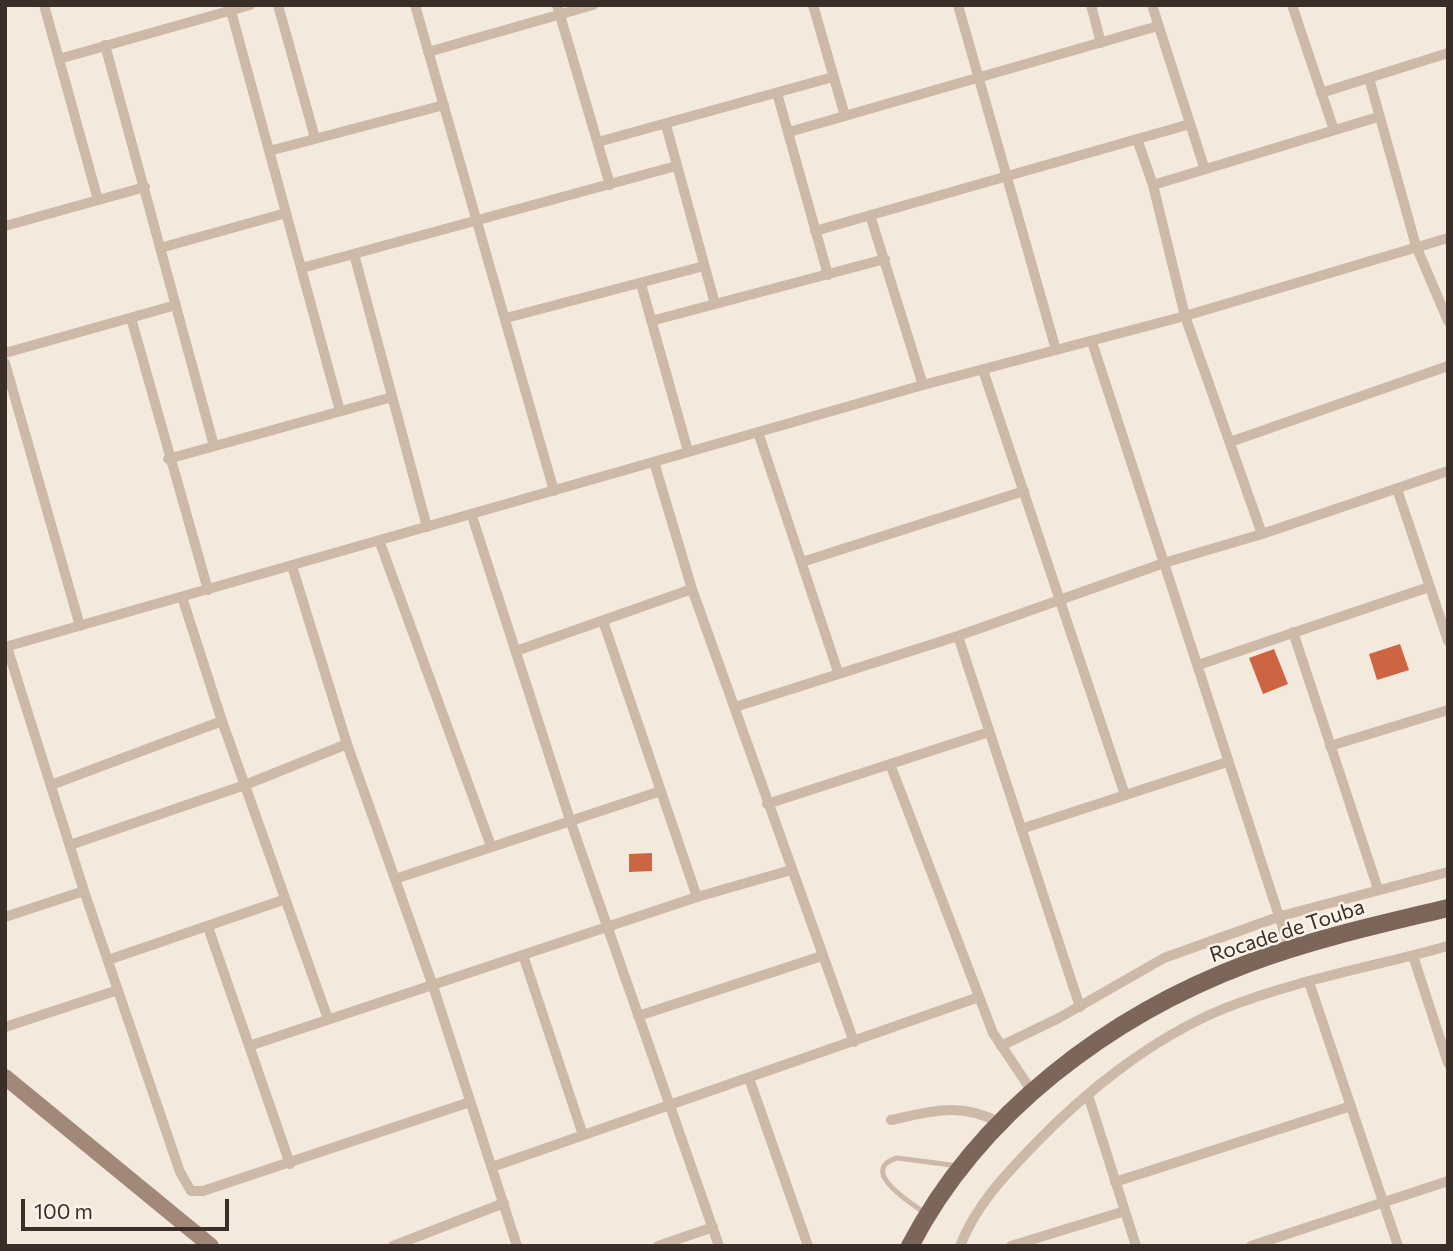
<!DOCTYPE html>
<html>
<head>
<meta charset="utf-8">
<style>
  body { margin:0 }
  #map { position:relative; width:1453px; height:1251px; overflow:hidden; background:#f4e9dd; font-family:Commissioner,sans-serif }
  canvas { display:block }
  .frame { position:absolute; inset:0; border:7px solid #3a2e29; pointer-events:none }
  .scale { position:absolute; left:21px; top:1199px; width:208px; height:32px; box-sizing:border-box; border:4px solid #3a2e29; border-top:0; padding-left:9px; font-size:21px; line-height:24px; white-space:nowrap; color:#3a2e29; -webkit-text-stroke:5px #fbf3ea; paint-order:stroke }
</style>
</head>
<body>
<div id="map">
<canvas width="1453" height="1251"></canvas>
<div class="frame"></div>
<div class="scale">100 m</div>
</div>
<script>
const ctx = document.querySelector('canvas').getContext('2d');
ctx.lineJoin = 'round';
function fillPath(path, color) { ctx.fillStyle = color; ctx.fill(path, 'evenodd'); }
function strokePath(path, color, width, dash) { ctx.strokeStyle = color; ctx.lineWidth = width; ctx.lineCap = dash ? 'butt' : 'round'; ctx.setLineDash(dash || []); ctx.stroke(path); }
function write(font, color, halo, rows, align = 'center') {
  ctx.font = font + ' Commissioner,sans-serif'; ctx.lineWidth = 5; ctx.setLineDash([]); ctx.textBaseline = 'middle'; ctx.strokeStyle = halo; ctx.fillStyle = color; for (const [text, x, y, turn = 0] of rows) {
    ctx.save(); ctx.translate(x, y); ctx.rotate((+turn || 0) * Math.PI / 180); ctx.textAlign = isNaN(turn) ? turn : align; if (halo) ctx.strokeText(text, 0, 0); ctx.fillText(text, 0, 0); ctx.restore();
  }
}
const building = new Path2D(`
  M1400,644L1409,670L1377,680L1369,654Z
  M1274,649L1288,684L1263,694L1249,658Z
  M652,853V871L629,872V854Z`);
const lane = new Path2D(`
  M925,1213C912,1204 857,1170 897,1158L959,1166`);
const street = new Path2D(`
  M44,5L98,200
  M278,5L315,138
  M415,5L554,491
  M557,5L610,185
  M813,5L845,116
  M958,5L1056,350
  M1091,5L1101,43
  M1152,5L1204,167
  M1292,5L1334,130
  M231,11L340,411
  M105,45L214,446
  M428,52L593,5
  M59,59L250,5
  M1369,78L1416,246L1448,321
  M777,93L828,275
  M1321,93L1448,53
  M666,125L715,304
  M789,132L1158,26
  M1137,139L1153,185L1185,316L1262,534
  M598,142L833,77
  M269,151L444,105
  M1153,185L1378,117
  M870,215L923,385
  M5,226L145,187
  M815,231L1190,124
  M160,248L286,213
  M354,254L427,527
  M302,268L676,166
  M641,284L688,451
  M131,318L208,590
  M506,318L704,266
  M651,321L885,259
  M1092,342L1290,950
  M5,353L176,305
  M5,363L80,626
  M983,370L1125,795
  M758,432L838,672
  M1230,442L1448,366
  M168,459L392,397
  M654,462L692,589L854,1042
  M1397,489L1448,641
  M472,516L570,820L719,1246
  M379,540L491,846
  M802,562L1024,491
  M292,566L347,744L433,986L517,1246
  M182,597L222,721L328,1019
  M603,621L697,897
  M1293,632L1378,889
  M958,636L1080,1007
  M5,647L923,385L1185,316L1448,238
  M7,647L84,891L180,1172L191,1191H203L470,1102
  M516,651L692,589
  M1198,665L1429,587
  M735,707L958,636L1164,563L1262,534L1448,471
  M1330,746L1448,710
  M890,764L993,1033L1033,1093
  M51,785L222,721
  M767,804L989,732
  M1021,829L1227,762
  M70,845L245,785L347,744
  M395,879L661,791
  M5,917L84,891
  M208,927L290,1164
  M523,955L583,1135
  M1413,956L1448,1063
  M108,960L283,900
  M1309,982L1398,1246
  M638,1016L822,956
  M5,1027L118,990
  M249,1046L697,897L791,870
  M1001,1046L1059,1018L1164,958L1281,916L1448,872
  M749,1078L808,1246
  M1088,1095L1136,1246
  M891,1120C932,1111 959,1102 999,1122
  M492,1167L979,997
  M1115,1182L1351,1106
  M393,1246L504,1203
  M658,1246L713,1227
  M960,1246C976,1205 1005,1175 1035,1144C1087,1090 1153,1038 1223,1009C1295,980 1373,967 1448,946
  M1011,1246L1125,1211
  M1251,1246L1448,1181`);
const secondary = new Path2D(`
  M5,1077L211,1246`);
const primary = new Path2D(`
  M910,1246C979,1113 1110,1015 1249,963C1313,939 1381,924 1448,908`);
const streetNames = [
  ["Rocade de Touba",1287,931,-18]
];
fillPath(building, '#cd6542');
strokePath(lane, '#cdb9a8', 5);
strokePath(street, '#cdb9a8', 10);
strokePath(secondary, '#a18879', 16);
strokePath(primary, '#7c6559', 18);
write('21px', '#3a2e29', '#fbf3ea', streetNames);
</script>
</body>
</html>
